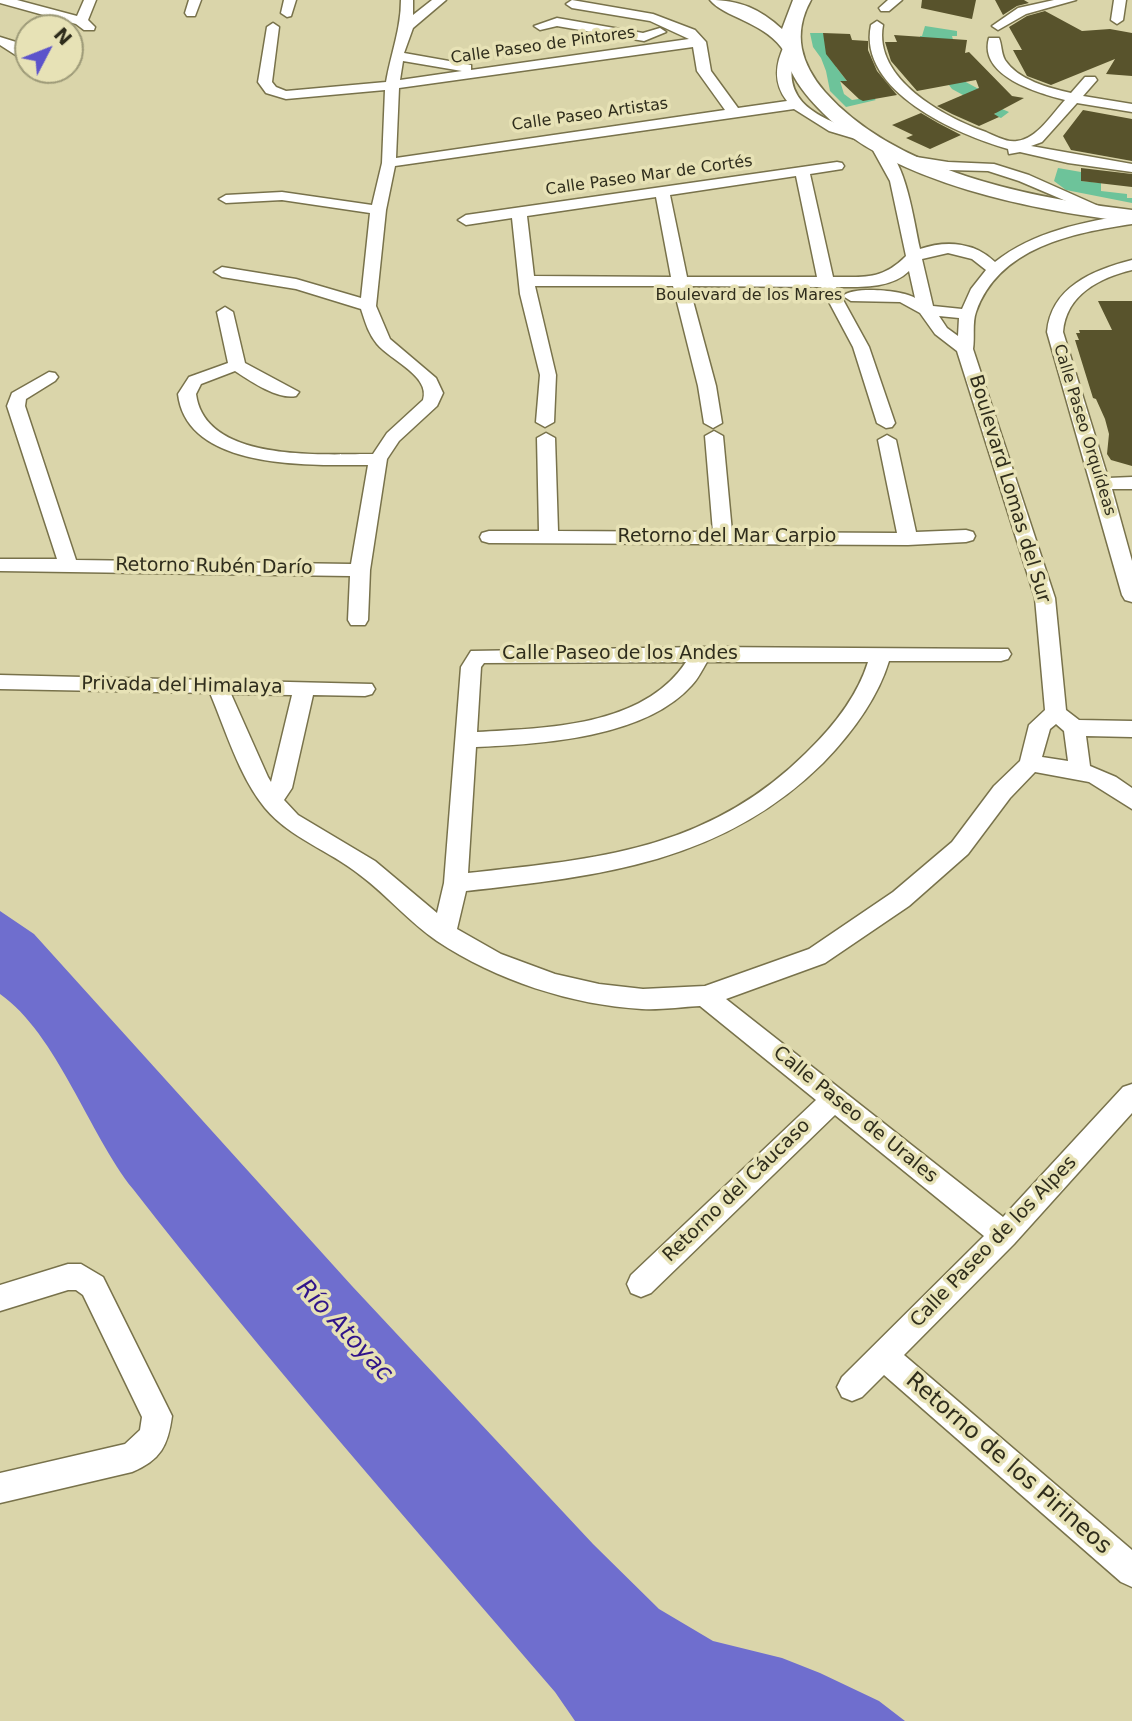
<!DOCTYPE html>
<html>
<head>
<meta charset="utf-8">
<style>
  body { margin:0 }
  #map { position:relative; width:1132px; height:1721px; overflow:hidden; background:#dad5aa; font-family:"DejaVu Sans",sans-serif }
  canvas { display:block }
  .north { position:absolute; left:14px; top:14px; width:70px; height:70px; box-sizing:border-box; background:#e7e2b6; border:2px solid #9d9a78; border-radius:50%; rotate:48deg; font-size:19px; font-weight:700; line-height:28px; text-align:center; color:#2f2d1c }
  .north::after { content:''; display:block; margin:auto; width:24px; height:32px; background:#5c53cb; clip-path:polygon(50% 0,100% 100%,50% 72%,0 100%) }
</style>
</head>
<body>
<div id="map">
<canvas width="1132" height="1721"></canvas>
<div class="north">N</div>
</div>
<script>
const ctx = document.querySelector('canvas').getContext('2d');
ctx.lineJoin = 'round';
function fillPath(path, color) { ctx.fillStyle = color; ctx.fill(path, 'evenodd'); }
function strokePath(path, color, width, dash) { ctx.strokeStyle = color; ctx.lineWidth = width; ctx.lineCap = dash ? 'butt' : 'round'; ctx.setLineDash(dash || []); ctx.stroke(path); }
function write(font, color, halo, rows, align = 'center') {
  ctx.font = font + ' "DejaVu Sans",sans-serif'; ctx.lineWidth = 7; ctx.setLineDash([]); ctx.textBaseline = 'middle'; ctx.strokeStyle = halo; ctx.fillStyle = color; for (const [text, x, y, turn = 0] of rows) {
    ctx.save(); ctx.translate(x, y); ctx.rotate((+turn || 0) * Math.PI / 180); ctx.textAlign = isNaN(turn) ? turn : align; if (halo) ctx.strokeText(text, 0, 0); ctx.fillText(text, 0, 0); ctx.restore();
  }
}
const green = new Path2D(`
  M925,26L957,31V36H952L964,81L986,93L1002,109L1009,112L1001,118L993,115L996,113L952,89L921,48L920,36H922Z
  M810,33H823L834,64H855L836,67L847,81H840L844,94L852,100L872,97L876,100L846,107L830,91L826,71L821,58L813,47Z
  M1058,168L1081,172V181L1101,183V191L1127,194V198H1132V203L1066,190L1054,181Z`);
const water = new Path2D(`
  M0,911L34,934L352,1286L593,1544L659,1609L713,1641L782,1658L820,1673L879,1701L905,1721H575L555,1692C413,1526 267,1361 133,1189C89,1134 57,1034 0,994Z`);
const building = new Path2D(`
  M922,0H976L972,19L921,8Z
  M995,0H1024L1029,3L1017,6L1003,15Z
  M1045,11L1082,31L1110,29L1132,33V76L1106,74L1115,59L1051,85L1027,76L1013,50H1022L1009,27L1027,16Z
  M823,33L850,34L852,40L868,41V50L877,71L897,95L863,101L859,99L840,81H847L826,54Z
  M894,35L967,40L965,53L969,52L1012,96L1024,98L994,114L999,117L979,126L952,114L937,106L979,88L976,80L917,91L891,61L885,42H897Z
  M1083,110L1132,119V161L1071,150L1063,136Z
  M921,113L938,123L961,135L930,149L906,138L913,135L892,125Z
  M1081,168L1132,174V187L1081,181Z
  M1098,301H1132V466L1111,460L1107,454L1109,434L1105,419L1096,399L1093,398L1075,340H1079L1076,333H1080L1079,330H1112Z`);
const street = new Path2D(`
  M0,0H17L77,16L84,0H96L88,20L95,27L94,30H84L76,24L0,3Z
  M189,0H201L195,16H187L185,13Z
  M284,0H296L291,16L287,17L281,13Z
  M401,0H413V15L432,0H446L413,28L404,53L466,64L471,65V70L689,39L650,21L572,8L566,4L572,0L653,14L695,30L706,42L711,71L738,108L787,101C773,83 775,64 785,44H795L797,47C778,97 811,115 854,130C865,134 875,136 882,142C907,164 913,218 920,249C946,240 975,242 995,262C1034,231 1084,222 1132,214V224C1073,233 999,247 976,312C972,323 975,337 973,349L1055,598L1066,710L1079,720L1132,721V737L1086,736L1090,766L1116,777L1132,788V809L1089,782L1035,772L1010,798L968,854L909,906L825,963L726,999L1003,1217L1123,1087L1132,1084V1113L1014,1244L904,1355L1132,1550V1587L1121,1582L884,1375L862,1397L852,1401L842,1397L837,1387L842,1377L984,1236L835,1115L651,1293L641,1297L631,1293L627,1284L631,1275L816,1100L700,1006C681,1007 661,1010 642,1009C571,1005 496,980 437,941C409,922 387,895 360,875C329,850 291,839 265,808C239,776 226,731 210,693L0,689V675L372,684L375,689L372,694L365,696L313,695L292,788L284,800L298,815L375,861L437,913L444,883L461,667L471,651L702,647L1008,649L1011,654L1008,659L1001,661H889C877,700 851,734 823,763C722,863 600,876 466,891L457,929L501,954L555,974L599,984L643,989L705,986L809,949L893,892L952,842L994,786L1020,761L1029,725L1045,710L1035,598L957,351L935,334L920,313L900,302L851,301L843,296C853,286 902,290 915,298L909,271C891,289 860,287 836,287L869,347L895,423L892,427L886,428L877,423L853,347L821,287L689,286L716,386L722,423L713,428L704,423L698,386L673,286H535L556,375L554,422L545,427L536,422L540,375L520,294L512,218L466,225L458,220L466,215L837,162L842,163L844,166L842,169L810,174L833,277C865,277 882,280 906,256L890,181L869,143L829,131L794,109L395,166L386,210L376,306L390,339L436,378L443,393L437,406L399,441L387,459L370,570L368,620L365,625H351L348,620L350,576L0,571V559H57L7,406L12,393L49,372L55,373L58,377L55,381L26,399L25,406L76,560L351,564L368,465C312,465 187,471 178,394L189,377L228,363L217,312L225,307L233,312L245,363L299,392L296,396C278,400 250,381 235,371L201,384L196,394C205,463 322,454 373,454L387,433L423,400C431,376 390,360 377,344C368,333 365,321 361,309L296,289L222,277L214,272L222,267L296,279L361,298L370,213L282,200L226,203L219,199L226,195L282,192L372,205L382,163L385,90L286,99L266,93L258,82L267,27L273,23L279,27L272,82L276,87L286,91L386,82C391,53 401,29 401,0ZM693,47L697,71L725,110L396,158L399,88ZM403,61L462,71L400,80ZM796,176L817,277H687L670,195ZM656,197L671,277L534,276L527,216ZM948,253L972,259L986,270L971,289L962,309L933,306L922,259ZM939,316L959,318L958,336L947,328ZM686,662C643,727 546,728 477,732L481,667L484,663ZM707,662H868C857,697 833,727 806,753C708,850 598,859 468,873L476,747C542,744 645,738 692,685C698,679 702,670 707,662ZM231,694L292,695L271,782L268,777ZM1056,724L1064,731L1068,761L1042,757L1050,729Z
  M888,0H902L889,11H881L879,8Z
  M1054,0H1076L1026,14L998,30L992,26L1018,8Z
  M1114,0H1126L1123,20L1117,24L1111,20Z
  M557,18L643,33L660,28L666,32L644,41L557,26L540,30L534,26Z
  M877,21L883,25C873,79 944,117 986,132C995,136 1008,143 1017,141C1037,139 1052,114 1065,100C1038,93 978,76 989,38H999C1002,45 1001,53 1005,60C1018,80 1049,88 1071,93L1085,77H1095L1097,80L1083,96L1132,104V112L1077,103L1042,142L1031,146L1132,164V172L1068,163L1020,152L1009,154L1008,149C958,135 857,91 871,25Z
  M0,37L16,42L28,52V63L0,45Z
  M910,156L948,162L994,164L1029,175L1112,212L1104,217L1099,215L1019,181L988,171L948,170L905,163L903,160L905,157Z
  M1132,260V270C1099,278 1066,295 1063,332L1108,478L1132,477V489H1112L1132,561V602L1125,600L1122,595L1047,332C1051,287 1093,270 1132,260Z
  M714,431L723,436L732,532L897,533L878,440L887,435L896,440L916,532L966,530L973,532L975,536L973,540L966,542L908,545L489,543L482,541L480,537L482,533L489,531H539L537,438L546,433L555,438L558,531L713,532L705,436Z
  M68,1264H81L103,1277L172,1416C168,1445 161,1460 132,1472L0,1503V1473L125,1444L140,1430L142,1417L83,1295L76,1290H68L0,1311V1285Z`);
const secondary = new Path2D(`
  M710,0C740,0 760,9 782,29L793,0H811C792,34 801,64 825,92C896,172 1031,198 1132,210V222C1037,211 893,184 823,113C811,101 798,86 791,71C787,64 786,53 781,47C762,22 724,17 710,0Z`);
const farStreetnames = [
  ["Calle Paseo de Pintores",543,46,-8],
  ["Calle Paseo Artistas",590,115,-8],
  ["Calle Paseo Mar de Cortés",649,176,-8],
  ["Boulevard de los Mares",749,296],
  ["Calle Paseo Orquídeas",1084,430,73]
];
const streetNames = [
  ["Boulevard Lomas del Sur",1009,489,73],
  ["Retorno del Mar Carpio",727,537],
  ["Retorno Rubén Darío",214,567,1],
  ["Calle Paseo de los Andes",620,654],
  ["Privada del Himalaya",182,686,1],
  ["Calle Paseo de Urales",855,1115,39],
  ["Retorno del Cáucaso",737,1191,-44],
  ["Calle Paseo de los Alpes",994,1242,-46]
];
const nearStreetnames = [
  ["Retorno de los Pirineos",1008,1464,41]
];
const nearWaternames = [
  ["Río Atoyac",344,1331,47]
];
fillPath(green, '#6dc39a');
fillPath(water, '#6f6ece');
fillPath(building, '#58532c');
strokePath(street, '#78724b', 3);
strokePath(secondary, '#78724b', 3);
fillPath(street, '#fff');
fillPath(secondary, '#fff');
write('16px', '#2f2d1c', '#e7e2b6', farStreetnames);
write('19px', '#2f2d1c', '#e7e2b6', streetNames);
write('23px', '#2f2d1c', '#e7e2b6', nearStreetnames);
write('italic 24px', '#30158a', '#e7e2b6', nearWaternames);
</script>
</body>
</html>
